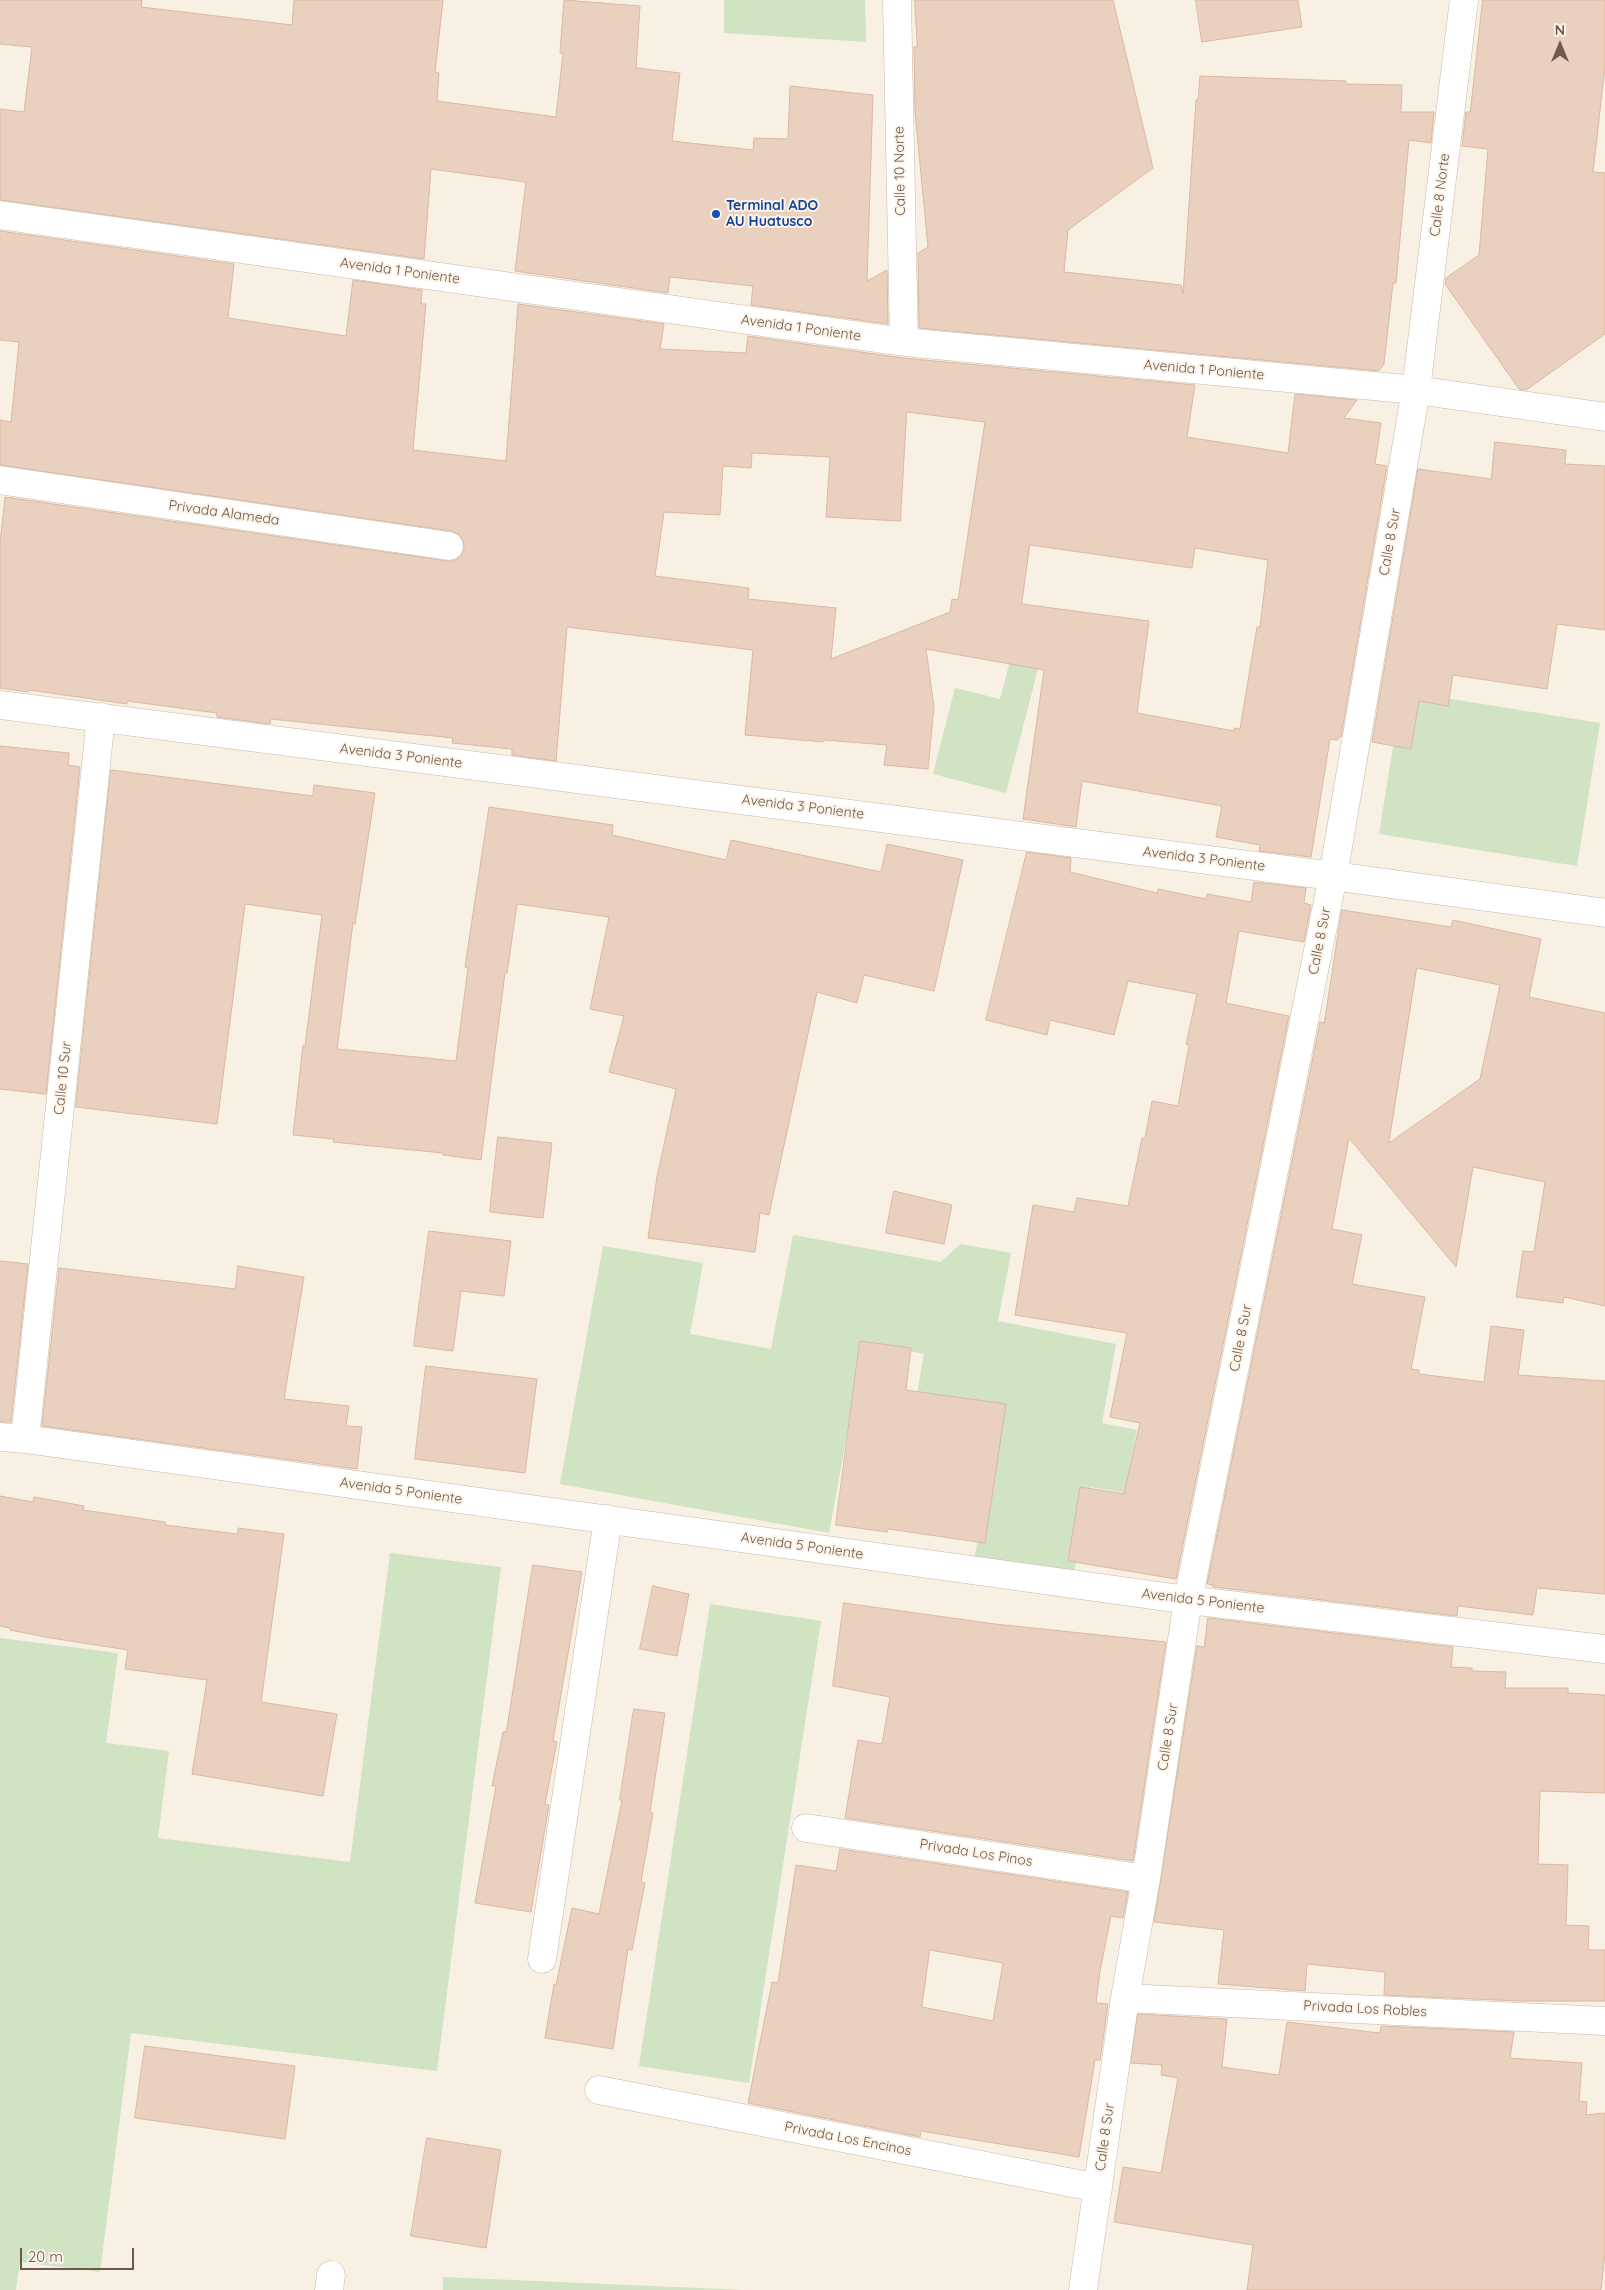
<!DOCTYPE html>
<html>
<head>
<meta charset="utf-8">
<style>
  body { margin:0 }
  #map { position:relative; width:1605px; height:2290px; overflow:hidden; background:#f8f0e2; font-family:Quicksand,sans-serif }
  canvas { display:block }
  .north { position:absolute; left:1535px; top:20px; width:50px; height:50px; -webkit-text-stroke:4px #fcf4e8; paint-order:stroke; rotate:0deg; font-size:14px; font-weight:700; line-height:20px; text-align:center; color:#6c584c }
  .north::after { content:''; display:block; margin:auto; width:18px; height:22px; background:#6c584c; clip-path:polygon(50% 0,100% 100%,50% 72%,0 100%) }
  .scale { position:absolute; left:20px; top:2248px; width:114px; height:22px; box-sizing:border-box; border:2px solid #6c584c; border-top:0; padding-left:6px; font-size:15px; line-height:18px; white-space:nowrap; color:#6c584c; -webkit-text-stroke:4px #fcf4e8; paint-order:stroke }
</style>
</head>
<body>
<div id="map">
<canvas width="1605" height="2290"></canvas>
<div class="north">N</div>
<div class="scale">20 m</div>
</div>
<script>
const ctx = document.querySelector('canvas').getContext('2d');
ctx.lineJoin = 'round';
function fillPath(path, color) { ctx.fillStyle = color; ctx.fill(path, 'evenodd'); }
function strokePath(path, color, width, dash) { ctx.strokeStyle = color; ctx.lineWidth = width; ctx.lineCap = dash ? 'butt' : 'round'; ctx.setLineDash(dash || []); ctx.stroke(path); }
function write(font, color, halo, rows, align = 'center') {
  ctx.font = font + ' Quicksand,sans-serif'; ctx.lineWidth = 4; ctx.setLineDash([]); ctx.textBaseline = 'middle'; ctx.strokeStyle = halo; ctx.fillStyle = color; for (const [text, x, y, turn = 0] of rows) {
    ctx.save(); ctx.translate(x, y); ctx.rotate((+turn || 0) * Math.PI / 180); ctx.textAlign = isNaN(turn) ? turn : align; if (halo) ctx.strokeText(text, 0, 0); ctx.fillText(text, 0, 0); ctx.restore();
  }
}
const green = new Path2D(`
  M724,0H865L866,42L724,33Z
  M1020,623L1048,630L1006,793L933,774L955,688L1000,699Z
  M1402,691L1600,723L1577,866L1379,834Z
  M793,1235L941,1262L960,1244L1011,1253L998,1321L1116,1344L1102,1423L1137,1430L1125,1493L1090,1487L1073,1578L974,1560L1002,1408L917,1393L924,1354L864,1342L829,1533L560,1484L603,1246L703,1263L690,1334L771,1349Z
  M390,1553L501,1567L437,2071L131,2033L100,2272L20,2262L16,2290H0V1638L118,1653L106,1743L169,1751L158,1838L350,1862Z
  M710,1604L821,1621L749,2083L639,2066Z
  M443,2277L746,2290H443Z`);
const building = new Path2D(`
  M0,0H142L141,7L292,25L294,0H443L435,72L439,73L437,101L556,117L563,53H560L564,0L640,6L636,68L680,73L672,141L753,150L754,138L788,139L790,86L873,95L867,281L887,270L888,324L751,305L753,286L670,277L668,293L515,271L526,182L431,169L424,259L0,200V109L24,112L32,47L0,44Z
  M915,0H1113L1153,168L1068,230L1064,272L1181,285L1183,294L1196,100H1198L1200,76L1346,81V84L1402,85L1401,112H1434L1431,143L1409,140L1396,283H1393L1384,364L1379,371L919,328L918,253L928,247L915,112L914,47H917Z
  M1196,0H1298L1302,27L1202,42Z
  M1483,0H1605V66L1593,172L1605,173V334L1526,390L1519,389L1445,284L1446,278L1479,255L1488,149L1462,146L1466,112H1470Z
  M0,231L234,264L228,318L346,336L353,280L422,290L421,304H426L413,450L506,461L518,304L664,324L660,349L746,353L748,336L903,358L1195,385L1187,437L1288,453L1295,394L1357,400L1344,418L1381,423L1375,464L1387,466L1341,737H1339L1338,740L1330,739L1311,857L1259,851L1260,845L1216,837L1222,806L1082,781L1076,827L1023,819L1044,670L926,649L934,707L928,769L884,765L887,745L823,740V742L745,735L753,650L567,627L556,761L512,755V749L452,743L453,738L271,719L270,724L217,717V713L127,701V704L29,690L28,692L0,688V544L5,497L447,561H454L461,556L464,548L463,540L459,534L451,531L0,465V420L11,422L19,342L0,340ZM907,412L985,422L958,600L952,599L950,612L831,659L836,608L748,599L749,588L655,576L664,512L720,515L723,466L751,468L752,453L830,457L826,517L900,521ZM1030,545L1192,568L1195,548L1268,560L1260,627H1257L1240,729L1234,728V731L1137,713L1149,621L1022,604Z
  M1495,442L1566,450L1565,464L1605,466V630L1557,624L1547,689L1453,675L1448,706L1419,701L1411,749L1372,742L1418,469L1491,479Z
  M0,746L69,753L68,765L80,767L46,1094L0,1089Z
  M111,770L313,796L314,785L375,793L355,924L353,923L337,1049L456,1061L468,968L465,967L489,807L613,825L612,835L726,860L731,840L881,872L887,844L963,860L934,991L864,975L857,1003L817,992L769,1215L760,1213L755,1252L648,1238L657,1177L676,1089L609,1072L624,1016L590,1009L609,917L517,904L507,973H505L481,1160L443,1155V1153L333,1142L334,1139L293,1135L303,1045L305,1046L322,915L245,904L217,1124L76,1107Z
  M1027,852L1071,858L1070,872L1157,893L1158,889L1206,899L1207,894L1251,902L1254,882L1306,888L1304,903L1311,905L1304,942L1239,931L1226,1003L1289,1016L1176,1579L1068,1561L1080,1487L1124,1494L1140,1423L1110,1417L1127,1333L1015,1315L1033,1205L1074,1212L1077,1198L1128,1206L1142,1138H1145L1152,1101L1178,1106L1189,1045L1186,1044L1197,994L1128,981L1114,1035L1050,1020L1047,1035L986,1020Z
  M1342,910L1451,927L1453,920L1541,939L1529,997L1605,1013V1306L1564,1297L1563,1303L1516,1297L1523,1251L1534,1252L1545,1182L1473,1167L1456,1267L1349,1138L1332,1229L1362,1235L1352,1284L1425,1297L1411,1369L1419,1370V1374L1484,1382L1491,1326L1524,1330L1518,1375L1605,1381V1594L1537,1588L1533,1615L1458,1606L1457,1616L1213,1587V1585L1207,1584L1320,1022L1324,1023ZM1417,968L1500,985L1480,1079L1389,1143Z
  M498,1137L552,1143L543,1218L490,1212Z
  M894,1191L952,1205L944,1244L886,1233Z
  M429,1231L511,1241L504,1296L461,1291L453,1351L414,1346Z
  M0,1261L28,1264L11,1422H0Z
  M238,1266L304,1277L284,1399L349,1406L346,1426L362,1427L357,1469L42,1426L59,1268L235,1289Z
  M860,1341L911,1348L906,1390L1006,1404L985,1543L888,1529L887,1532L836,1525Z
  M426,1366L537,1379L525,1473L415,1459Z
  M0,1496L33,1502L34,1497L84,1506L83,1510L165,1522V1525L238,1534V1528L284,1534L261,1702L337,1714L323,1796L192,1774L207,1680L125,1669L128,1650L51,1638L10,1630V1628L0,1626Z
  M533,1565L582,1572L553,1741L557,1742L545,1804L549,1805L531,1912L475,1903L496,1786H492L503,1732H506Z
  M653,1586L689,1594L677,1656L640,1649Z
  M844,1603L995,1624L1166,1642L1133,1861L845,1818L858,1740L882,1744L890,1697L833,1686Z
  M1208,1618L1453,1647L1451,1667L1472,1668V1671L1506,1672L1505,1688H1568V1693L1605,1695V1793L1540,1791L1538,1864L1568,1865L1566,1925L1589,1926L1588,1950H1605V2001H1519L1384,1995L1385,1972L1307,1964L1305,1991L1218,1984L1224,1930L1154,1922L1197,1646L1204,1647Z
  M634,1709L665,1713L650,1812L653,1813L641,1882L645,1883L632,1950L628,1949L613,2049L545,2038L554,1984L556,1985L572,1908L599,1914L622,1800H620Z
  M840,1849L1128,1892L1123,1918L1111,1916L1100,1971L1096,2003L1108,2004L1100,2060H1095L1079,2157L921,2131L920,2137L748,2103L772,1982L778,1983L796,1865L836,1871ZM930,1950L1003,1963L993,2021L922,2007Z
  M1138,2014L1227,2019L1222,2067L1279,2075L1287,2022L1380,2033L1381,2026L1514,2032L1510,2058L1582,2063L1579,2101L1587,2102L1586,2115L1605,2113V2253L1601,2290H1247L1253,2245L1114,2222L1123,2167L1161,2173L1178,2078L1161,2075L1162,2065L1131,2063Z
  M145,2046L295,2066L285,2139L135,2118Z
  M427,2138L501,2150L486,2248L411,2236Z`);
const minor = new Path2D(`
  M897,0L904,342
  M0,215L904,342L1416,390L1605,417
  M0,480L449,546
  M0,705L1333,876L1605,913
  M0,1437L25,1439L1188,1600L1605,1649
  M25,1439L101,717
  M806,1828L1146,1879
  M542,1959L608,1519
  M1125,1998L1605,2021
  M599,2090L1098,2188
  M329,2290L331,2275
  M1083,2290L1125,1998L1146,1879L1188,1600L1333,876L1416,390L1464,0`);
const markers = [
  [716,214,5,"#1a4fb4"]
];
const streetNames = [
  ["Calle 10 Norte",900,171,-91],
  ["Calle 8 Norte",1440,195,-83],
  ["Avenida 1 Poniente",400,271,8],
  ["Avenida 1 Poniente",801,328,8],
  ["Avenida 1 Poniente",1204,370,5],
  ["Privada Alameda",224,513,8],
  ["Calle 8 Sur",1390,542,-80],
  ["Avenida 3 Poniente",401,756,7],
  ["Avenida 3 Poniente",803,807,7],
  ["Avenida 3 Poniente",1204,859,7],
  ["Calle 8 Sur",1320,941,-79],
  ["Calle 10 Sur",63,1078,-84],
  ["Calle 8 Sur",1241,1338,-79],
  ["Avenida 5 Poniente",401,1491,8],
  ["Avenida 5 Poniente",802,1546,8],
  ["Avenida 5 Poniente",1203,1601,7],
  ["Calle 8 Sur",1168,1737,-81],
  ["Privada Los Pinos",976,1853,9],
  ["Privada Los Robles",1365,2009,3],
  ["Calle 8 Sur",1105,2137,-82],
  ["Privada Los Encinos",848,2139,11]
];
const transitNames = [
  ["Terminal ADO",726,206],
  ["AU Huatusco",726,222]
];
fillPath(green, '#d0e3c3');
fillPath(building, '#ead0be');
strokePath(building, '#dab8a0', 1);
strokePath(minor, '#c7b8ab', 29);
strokePath(minor, '#fff', 28);
for (const [x, y, r, color] of markers) { const dot = new Path2D(); dot.arc(x, y, r, 0, 2 * Math.PI); ctx.fillStyle = color; ctx.fill(dot); strokePath(dot, '#fcf4e8', 2); }
write('14px', '#6c584c', '#fcf4e8', streetNames);
write('bold 14px', '#164399', '#fcf4e8', transitNames, 'left');
</script>
</body>
</html>
